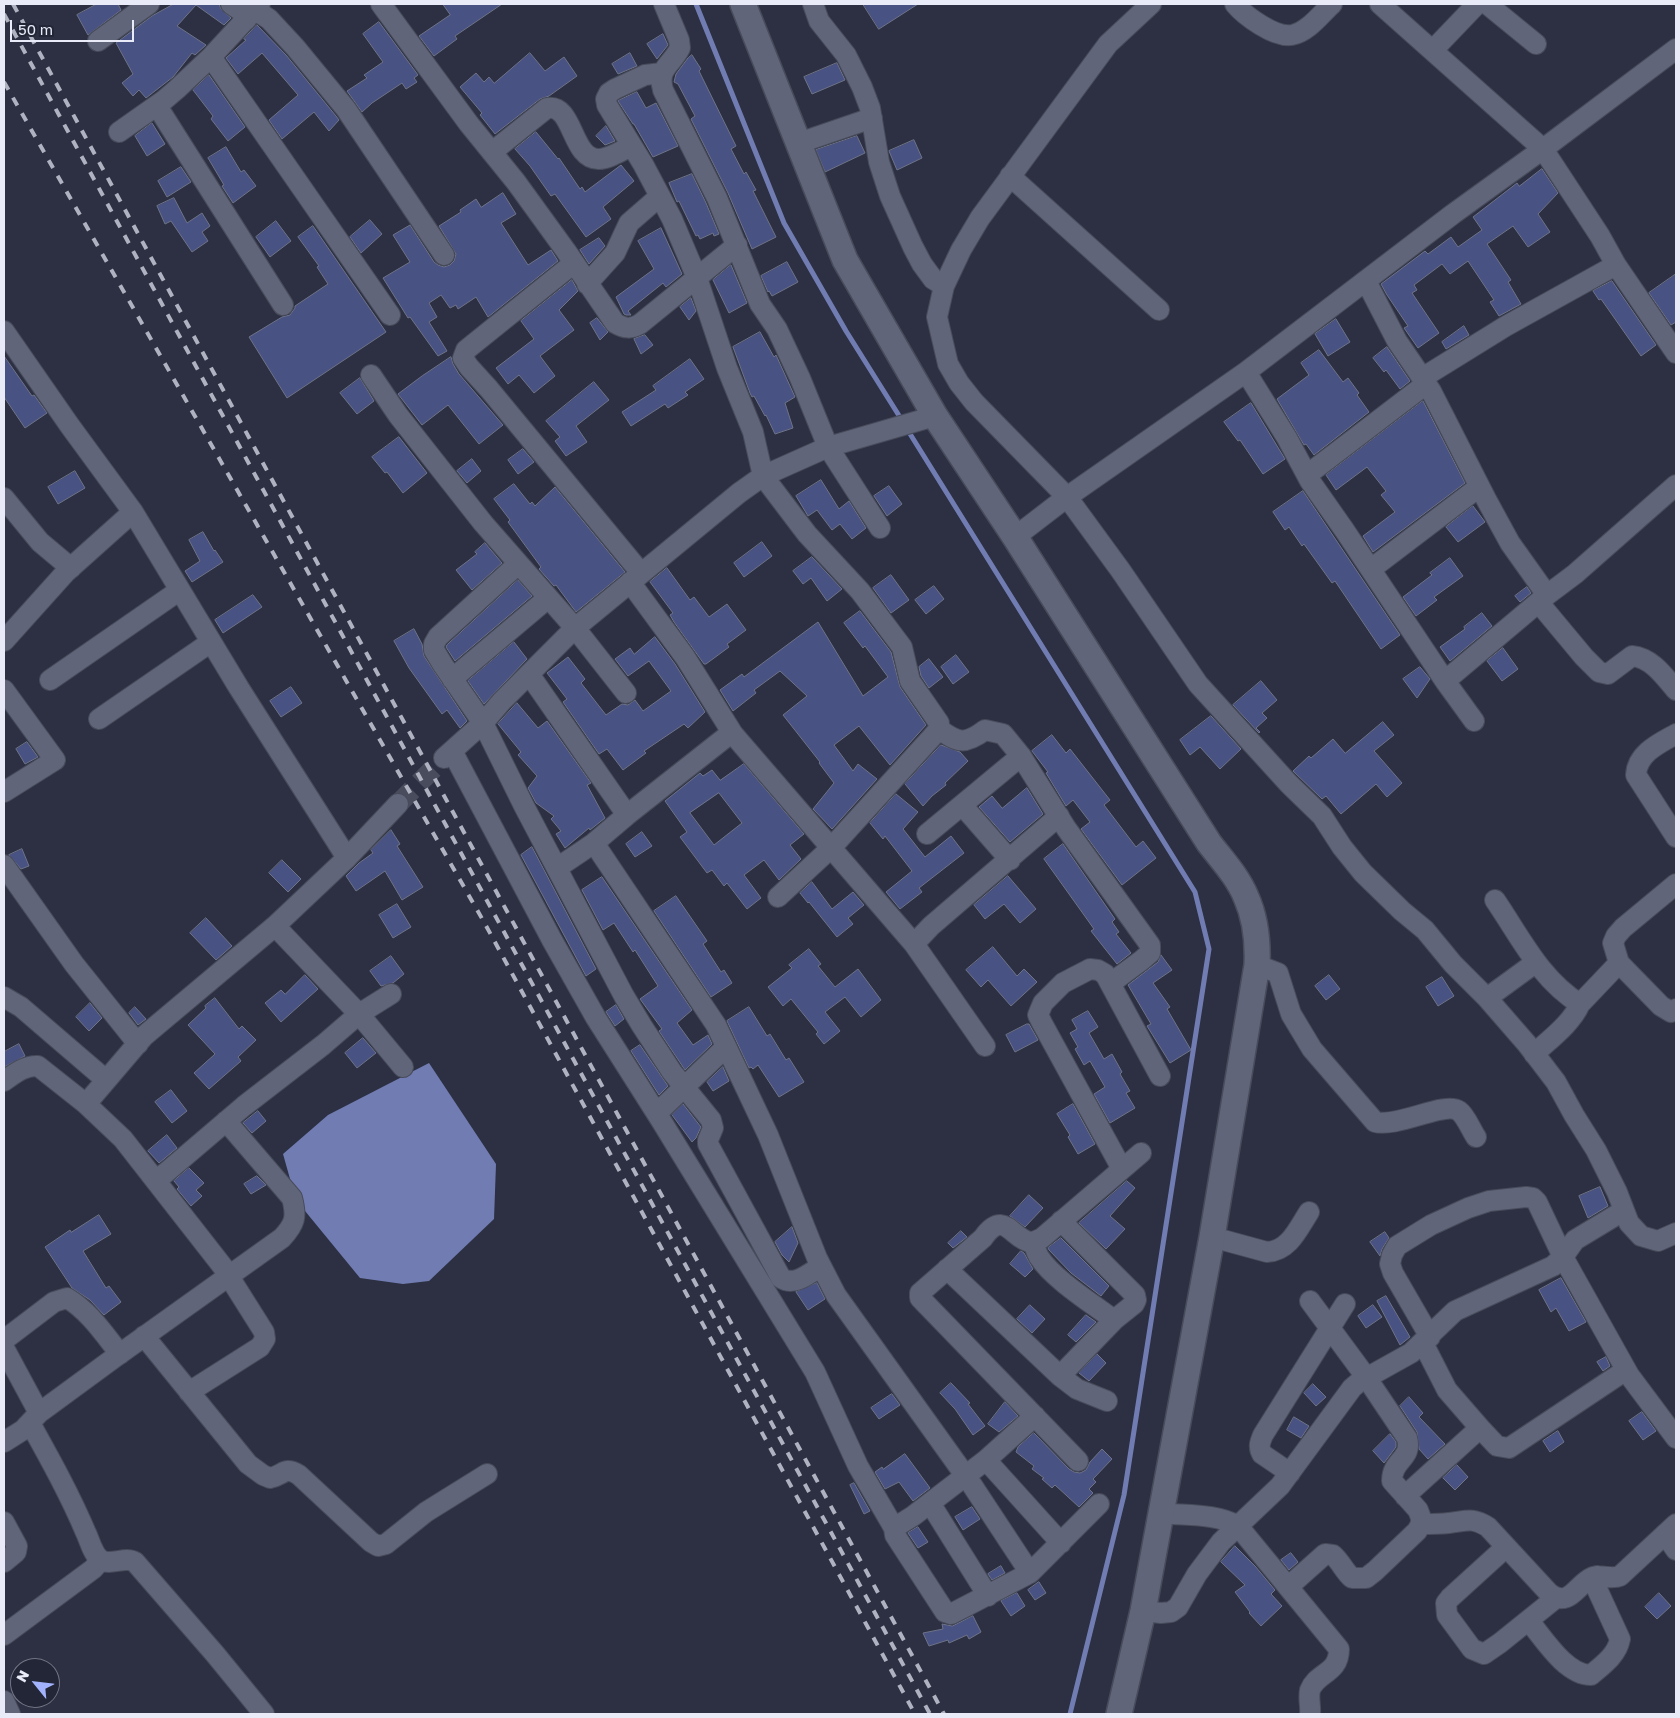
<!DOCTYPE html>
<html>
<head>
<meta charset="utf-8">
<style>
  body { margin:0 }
  #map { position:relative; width:1680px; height:1718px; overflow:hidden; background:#2c3042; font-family:"Golos Text",sans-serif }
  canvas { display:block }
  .frame { position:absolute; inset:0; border:5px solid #e9ecf8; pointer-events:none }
  .north { position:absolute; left:10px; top:1658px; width:50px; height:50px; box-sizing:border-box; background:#222637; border:1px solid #727584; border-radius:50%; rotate:299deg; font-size:14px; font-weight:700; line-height:20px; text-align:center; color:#e9ecf8 }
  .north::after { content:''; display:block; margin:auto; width:18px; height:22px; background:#a2b2fd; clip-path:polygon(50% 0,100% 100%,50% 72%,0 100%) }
  .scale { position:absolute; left:10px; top:20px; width:124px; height:22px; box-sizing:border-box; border:2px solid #e9ecf8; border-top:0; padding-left:6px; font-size:15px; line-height:18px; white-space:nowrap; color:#e9ecf8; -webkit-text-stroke:4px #222637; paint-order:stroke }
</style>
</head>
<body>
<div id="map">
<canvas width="1680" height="1718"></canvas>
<div class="frame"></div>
<div class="north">N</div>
<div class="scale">50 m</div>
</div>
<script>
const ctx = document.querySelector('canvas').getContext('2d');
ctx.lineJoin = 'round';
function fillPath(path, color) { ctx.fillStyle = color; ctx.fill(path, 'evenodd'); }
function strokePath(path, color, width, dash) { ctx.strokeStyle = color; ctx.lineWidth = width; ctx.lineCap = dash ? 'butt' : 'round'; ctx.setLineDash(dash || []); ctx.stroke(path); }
const water = new Path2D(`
  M429,1063L496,1164L494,1219L429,1281L403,1284L360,1278L296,1200L283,1154L328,1115Z`);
const stream = new Path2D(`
  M696,4L784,223L846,331L903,422
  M907,429L1195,892L1209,949L1124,1495L1070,1714`);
const building = new Path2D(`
  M97,4H118L121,10L88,35L77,15Z
  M174,4H219L221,9L231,18L224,25L196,5L177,26L206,45L195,55L192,53L173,77L146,98L139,90L133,96L122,83L133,74L116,43L152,16Z
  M443,4H502L455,36L457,39L434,56L419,36L450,15Z
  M863,4H918L879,29Z
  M379,22L418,75L414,78L417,82L406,89L402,83L372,103L362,112L347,91L367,78L364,75L383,62L363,34Z
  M257,25L286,55L336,116L339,120L329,131L314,112L282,139L269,120L298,95L262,53L238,74L226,58L246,40L244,39Z
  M663,34L668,45L657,59L647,44Z
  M530,53L545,71L564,57L577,76L549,96L540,99L495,134L480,115L482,113L460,87L476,73L484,82L489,77L494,83Z
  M630,53L637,66L618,74L612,64Z
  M692,55L701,69L699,71L736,146L731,149L744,174L746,172L756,190L753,191L776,237L752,249L728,193L691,119L695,116L678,84L674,82L676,74L688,58Z
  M837,63L845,80L812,94L804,77Z
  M209,75L245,127L228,141L211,119L213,116L193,90Z
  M637,92L646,108L656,103L678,146L653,157L634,124H633L618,101Z
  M152,123L165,144L147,156L135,136Z
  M606,126L615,141L605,145L596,136Z
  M536,132L558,159L559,158L580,189L582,187L585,192L621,165L634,181L603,207L611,219L586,237L555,194L551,196L530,166L515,149Z
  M857,136L865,153L825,172L816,150Z
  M914,140L922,158L897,170L889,151Z
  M226,147L241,172L244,170L256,186L233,203L222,186L224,185L208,158Z
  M181,167L191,182L167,197L158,181Z
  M1542,169L1558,193L1538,214L1550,232L1528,247L1513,226L1487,244L1511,280L1508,282L1521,304L1499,316L1490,302L1494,300L1468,261L1450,274L1442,264L1414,285L1417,290L1412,293L1439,333L1418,348L1404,328L1408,326L1387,295L1381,284L1425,251L1428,254L1451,237L1458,247L1482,230L1473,217L1517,183L1519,186Z
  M692,174L706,203L719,234L714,236L713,233L700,239L698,235L696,236L679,201L677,202L669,183Z
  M503,193L516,214L501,223L528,265L551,250L558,261L488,317L476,297L458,309L456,305L450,308L441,295L429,303L437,317L429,322L447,351L438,356L410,317L408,318L383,278L410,262L393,235L410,225L434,262L438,265L444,267L450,265L454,261L456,254L439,226L461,212L460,210L476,199L481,207Z
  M174,198L187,223L202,213L210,226L202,232L208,241L192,252L171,221L165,224L157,206Z
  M370,220L382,234L361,253L350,237Z
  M276,221L291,241L270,257L256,237Z
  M313,226L386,332L287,398L249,337L282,317L290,315L295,308V306L328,284L317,267L319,266L298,237Z
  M661,228L682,274L666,287L663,283L628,311L631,315H626L624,314L616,297L654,269L638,241Z
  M599,238L605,246L589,264L580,250Z
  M787,262L798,282L772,296L769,291L768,292L761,276Z
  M731,265L747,303L729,313L713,280Z
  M1676,274V322L1671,325L1649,293Z
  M572,280L578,291L559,310L574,330L540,356L555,376L534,393L519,375L508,384L496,368L534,339L521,321Z
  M1612,281L1656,345L1641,356L1601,299L1599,300L1593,291Z
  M691,298L696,311L689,320L680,307Z
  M597,318L608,332L600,340L590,323Z
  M1336,319L1350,342L1328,356L1315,334Z
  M1464,326L1469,335L1446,349L1442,342Z
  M760,332L774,357L776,355L795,397L785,403L793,428L775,434L766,415L765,416L754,396L752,397L750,393L733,347Z
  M645,335L653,345L641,354L634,339Z
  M1387,347L1410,381L1400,389L1386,370L1384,372L1373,358Z
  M1319,350L1343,382L1348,378L1359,393L1357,395L1369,412L1314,455L1306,444L1304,445L1277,399L1309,375L1301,363Z
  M4,356L32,396L34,395L47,413L25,428L4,397Z
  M451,357L453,364L459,374L503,425L479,444L448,405L422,425L398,394L422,376Z
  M690,359L704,379L685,392L688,395L668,408L665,404L631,426L622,412L656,390L653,386Z
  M360,378L374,401L357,414L340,393Z
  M594,382L609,400L576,426L587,442L566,456L555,441L560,437L546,421Z
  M1423,401L1465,483L1373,552L1363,536L1395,512L1381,495L1386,491L1367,467L1336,490L1326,475Z
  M1251,403L1285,459L1263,474L1240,440L1238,441L1224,422Z
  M399,437L427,473L403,493L387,472L385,473L372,457Z
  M523,449L534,462L518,474L508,460Z
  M472,459L481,471L467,483L457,471Z
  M75,471L85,488L58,504L48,487Z
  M821,480L839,509L849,501L866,528L852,539L840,524L832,530L817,510L808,516L796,496Z
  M514,484L530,504L532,502L535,506L555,487L625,572L576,612L556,585L554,586L539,569L541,567L508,522L510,520L494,499Z
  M889,486L902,504L887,516L874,496Z
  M1303,491L1400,635L1381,649L1335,581L1332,583L1304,544L1302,546L1289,527L1285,530L1273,512Z
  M1473,506L1485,522L1458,542L1446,527Z
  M203,532L214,551L215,550L223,562L192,582L185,571L200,561L189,540Z
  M762,542L772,556L744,577L734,563Z
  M485,543L502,563L472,590L456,570L477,554L475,552Z
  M812,557L842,589L827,601L811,578L803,584L793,571Z
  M1450,558L1463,576L1434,597L1437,600L1416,616L1403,597L1432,575L1430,573Z
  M667,568L690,600L694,597L709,617L727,604L746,630L727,644L729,647L706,664H704L674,622L670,615L673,613L650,582Z
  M891,575L909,600L891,613L873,588Z
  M518,580L532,596L455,661L446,647L447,645Z
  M934,586L944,599L926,614L915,600Z
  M1527,587L1531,593L1520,602L1515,596Z
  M253,595L262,607L223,633L215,620Z
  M860,611L891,652L900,687L926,725L890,765L859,726L834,745L853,771L858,764L877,779L832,829L813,809L834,783L819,763L820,762L783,715L807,696L780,671L754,690L756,693L733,711L720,690L742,674L744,677L818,622L863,696L888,677L865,646L863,648L844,623Z
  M1482,613L1492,626L1450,661L1440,647L1465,629L1464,627Z
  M414,629L422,644L424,656L467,721L460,728L447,710L442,714L409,668L394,641Z
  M655,637L675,664L705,712L688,728L684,724L644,751L646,753L623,770L607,749L599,754L563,702L567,699L547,673L568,657L585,679L581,683L606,715L622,704L628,705L635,700L643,711L671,691L649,661L628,676L615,659L630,648L634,654Z
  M514,642L527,659L484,704L468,681Z
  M1503,648L1518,669L1502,681L1487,661Z
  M956,655L969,672L953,684L941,667Z
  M929,659L943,677L929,688L921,676L919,667Z
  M1420,667L1430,679L1417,698L1403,679Z
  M1261,681L1277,700L1262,713L1267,718L1256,728L1260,732L1259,733L1233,705Z
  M291,687L302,703L281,717L270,701Z
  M517,703L538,728L547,721L591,783L587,785L605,818L590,830L589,828L565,848L556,834L561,831L551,819L554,816L536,803L528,788L537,776L518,755L521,752L498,724Z
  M1211,716L1241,749L1220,769L1200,747L1190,755L1180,740Z
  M1383,722L1394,735L1374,751L1402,783L1387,797L1376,784L1341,814L1326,796L1322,799L1293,771L1309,756L1311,758L1333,739L1345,753Z
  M1052,735L1066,753L1070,749L1110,800L1104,805L1136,847L1143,841L1156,858L1122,885L1081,829L1090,822L1073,800L1066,806L1046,773L1048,772L1032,751Z
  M27,742L38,757L25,764L16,749Z
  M941,745L960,752L968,761L945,783L946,785L932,796L923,806L905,784Z
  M744,764L804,834L790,845L801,859L779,880L764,860L744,875L761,898L747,909L727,883L724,886L712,870L707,873L680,837L687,832L665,801L700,773L703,776L712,770L720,780ZM719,793L742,823L714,845L690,813Z
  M1027,788L1043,814L1010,842L979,807L992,796L1002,808Z
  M896,794L918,812L903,829L925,857L951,836L964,853L919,888L922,892L900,909L886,892L912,871L885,836L883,839L870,823Z
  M391,830L400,844L397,846L423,887L402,900L385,871L356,891L346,876L359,863L373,853L371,850Z
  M642,832L652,846L635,857L626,844Z
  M1063,844L1115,919L1112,922L1119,932L1116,934L1131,953L1117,964L1091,931L1094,929L1044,859Z
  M532,847L596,969L586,976L521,855Z
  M22,849L29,866L21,869L9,855Z
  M282,860L301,879L288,892L269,873Z
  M1008,876L1036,909L1020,923L1004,904L985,919L974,905Z
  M602,877L692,1010L677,1023L693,1045L708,1035L712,1044L685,1070L659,1031L662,1029L640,999L658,986L635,950L633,952L614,923L603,930L582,890Z
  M812,882L832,909L853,892L864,905L848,918L853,924L837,937L809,902L808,903L800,893Z
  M676,896L707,941L703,944L721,972L724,970L732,983L711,997L654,911Z
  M397,904L411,927L393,938L379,915Z
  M206,918L232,946L216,960L190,933Z
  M993,947L1017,976L1024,969L1037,982L1011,1006L988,980L981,987L966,970Z
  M809,949L821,964L818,966L835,987L858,969L881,1000L861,1017L845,997L825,1012L840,1031L824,1044L816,1034L818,1032L791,999L783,1006L768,987L792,968L789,965Z
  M1161,955L1172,970L1153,983L1170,1007L1167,1009L1191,1050L1170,1063L1147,1026L1151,1024L1128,985L1158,962Z
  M391,956L404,974L393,983L381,986L370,971Z
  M305,975L318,989L281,1022L265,1003L281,990L285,994Z
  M1329,975L1340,989L1326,1000L1315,986Z
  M1442,977L1454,996L1438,1006L1426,987Z
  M215,998L239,1029L242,1026L256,1040L238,1057L241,1061L209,1089L194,1073L215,1054L188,1025L206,1008L205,1006Z
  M90,1003L102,1018L89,1031L76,1017Z
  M616,1005L624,1019L615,1026L606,1012Z
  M135,1007L146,1019L138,1025L129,1013Z
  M749,1007L767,1036L770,1034L786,1060L789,1058L804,1082L779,1097L758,1065L753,1069L751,1067L749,1068L727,1021Z
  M1088,1011L1098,1027L1089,1033L1104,1059L1112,1054L1122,1072L1120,1074L1130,1091L1126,1093L1135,1108L1110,1123L1094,1094L1105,1087L1090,1061L1084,1065L1075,1049L1078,1047L1070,1033L1077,1029L1072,1020Z
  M1027,1024H1029L1038,1040L1015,1052L1006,1035Z
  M363,1038L376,1053L357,1068L345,1053Z
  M19,1044L25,1056L4,1067V1052Z
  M640,1045L668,1086L659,1095L631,1051Z
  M723,1067L729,1081L713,1091L707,1082Z
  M171,1090L187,1111L172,1123L155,1102Z
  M683,1104L701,1127L696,1138L692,1142L672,1115Z
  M1073,1104L1095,1144L1078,1154L1068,1137L1070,1135L1057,1114Z
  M258,1111L266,1121L252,1133L243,1123Z
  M167,1135L177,1148L159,1163L148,1151Z
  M189,1168L204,1183L196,1190L202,1196L191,1206L177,1189L179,1187L174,1181Z
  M257,1176L266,1185L251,1194L244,1184Z
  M1127,1181L1135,1188L1110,1216L1125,1229L1106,1249L1079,1223Z
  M1600,1187L1608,1206L1588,1218L1579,1196Z
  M1029,1195L1043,1208L1025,1227L1010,1216Z
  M99,1215L111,1234L83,1251L106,1288L109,1286L121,1302L104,1315L90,1300L72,1288L45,1247L70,1230L71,1232Z
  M792,1227L798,1243L789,1262L782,1255L775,1242Z
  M961,1231L967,1237L953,1248L948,1243Z
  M1385,1232L1389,1238L1382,1249L1380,1256L1370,1242Z
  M1061,1238L1109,1286L1101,1296L1071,1273L1049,1250L1048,1248Z
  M1021,1251L1024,1253L1033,1269L1025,1277L1010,1264Z
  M1561,1278L1586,1322L1569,1331L1556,1308L1551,1312L1539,1290Z
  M817,1283L825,1299L808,1310L796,1292Z
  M1386,1296L1410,1337L1400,1345L1377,1301Z
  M1030,1305L1045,1319L1032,1333L1017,1319Z
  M1373,1305L1382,1317L1366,1328L1358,1316Z
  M1086,1315L1096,1322L1076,1342L1068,1335Z
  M1097,1354L1106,1363L1089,1381L1079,1373Z
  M1606,1357L1610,1366L1603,1371L1597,1362Z
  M951,1383L970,1403L968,1404L985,1426L973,1435L955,1409L940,1393Z
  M1313,1384L1326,1397L1316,1406L1304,1393Z
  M892,1394L900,1405L879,1419L871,1408Z
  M1409,1397L1423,1413L1419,1417L1445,1444L1428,1459L1419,1449L1417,1432L1400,1406Z
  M1005,1402L1018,1416L999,1432L988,1424Z
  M1642,1412L1656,1431L1643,1440L1629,1421Z
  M1294,1417L1309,1426L1301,1438L1287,1430Z
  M1558,1431L1564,1442L1550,1452L1543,1441Z
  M1034,1433L1069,1469L1074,1472L1080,1473L1086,1470L1090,1462L1102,1449L1112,1459L1093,1479L1096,1482L1089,1489L1093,1493L1079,1507L1055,1485L1052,1488L1042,1479L1044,1478L1032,1469L1034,1466L1016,1452L1018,1447Z
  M1390,1434L1396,1442V1447L1384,1463L1373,1451Z
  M905,1454L930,1488L913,1501L899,1482L885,1489L875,1472L882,1467L883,1469Z
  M1457,1465L1468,1477L1455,1490L1443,1478Z
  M854,1483L870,1511L864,1514L850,1485Z
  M972,1507L980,1519L963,1530L955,1517Z
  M918,1527L928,1542L918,1548L908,1533Z
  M1235,1546L1255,1566L1275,1590L1271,1594L1282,1606L1261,1626L1249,1613L1250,1612L1235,1592L1245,1585L1221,1562Z
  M1291,1553L1298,1562L1289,1570L1281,1560Z
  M1001,1566L1005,1573L992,1580L988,1574Z
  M1039,1582L1046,1593L1035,1600L1028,1590Z
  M1017,1593L1025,1606L1011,1616L1001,1601Z
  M1659,1593L1671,1606L1657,1619L1645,1607Z
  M973,1616L981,1632L969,1639L967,1635L949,1643L948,1640L929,1646L923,1633L943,1629L942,1624L952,1626Z`);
const minorTunnel = new Path2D(`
  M398,804L444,758`);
const minor = new Path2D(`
  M231,4L244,13L246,20
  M381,4L469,124L516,182L566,251L615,323C625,329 631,329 640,324L737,245
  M664,4L679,40L680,48C671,66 657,68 663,90L717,198L760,304L777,329L800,378L828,447L880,528
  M813,4L819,21L846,55L862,87L870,108L879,162L890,196L913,247L922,264L933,279L944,286
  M1151,4L1108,44L980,218L961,250L944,286L937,317L948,364L959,383L974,402L1067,497L1121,571L1198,684L1289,784L1322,816L1342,847L1363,873L1402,911L1425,930L1453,964L1487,998L1527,1044L1556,1082L1574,1115L1596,1150L1617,1192L1629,1223L1641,1236L1658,1241L1676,1233
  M1235,4C1245,16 1275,38 1292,35C1308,32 1321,14 1332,4
  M1380,4L1543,149L1600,236L1616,265L1676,353
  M1487,4L1536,44
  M255,10L269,19L295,47L346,109L444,255
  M98,41L149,4
  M1433,50L1477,4
  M211,57L390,315
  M662,73L645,75L615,89L609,93L606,99L607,105L643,164L660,196L672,219L697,278L727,368L753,432L763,476L807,534L860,591L902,647L910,681L939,723V729L932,737L831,848L778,897
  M157,106L283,305
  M119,132L163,101L177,89L211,57L260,4
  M799,143L872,118
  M492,152L547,108C574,103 571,160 599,159C609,159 622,150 632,146
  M1010,176L1159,310
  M574,263L466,350L463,358L469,367L489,389L641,573
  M1366,281L1397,341L1431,391L1486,499L1510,543L1547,595
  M587,284L615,253L629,223L660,196
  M4,331L70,426L133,512L239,688L347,858
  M1246,372L1287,438L1310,481L1345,531L1445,681L1474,721
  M371,375L398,415L483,523L575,628L626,693
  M1422,378L1506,326L1616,265
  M1307,475L1426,384
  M4,498L40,542L71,568
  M1015,537L1067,497L1246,372L1453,214L1543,149L1676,49
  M518,564L438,637L434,644V650L443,665L483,723L524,806L624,996L642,1026L672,1072L711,1120L713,1128L708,1140V1144L781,1278C794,1287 810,1273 821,1266
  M1371,569L1479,487
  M630,582L685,657L733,734L914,944L985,1046
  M1539,603L1584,657L1599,672L1608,674L1632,656C1652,658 1664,676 1676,690
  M4,641L66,572L133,512
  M529,674L627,815
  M452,679L548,598
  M50,680L180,590
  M1445,681L1547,595L1575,574L1676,485
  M4,690L55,760L4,792
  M99,719L211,642
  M939,729C958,743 965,745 985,730L1003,734L1021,756L1066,828L1150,945V953L1142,960L1111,983
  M1676,734C1660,743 1637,753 1636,775L1676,837
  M452,751L552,940L596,1018L662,1122L815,1372L858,1466L894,1528L895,1535L945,1612L951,1614L1030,1573L1099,1504
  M444,758L483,723L502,701L575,628L739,493L763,476L828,447L935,416
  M962,805L1010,860
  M927,834L1021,756
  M594,843L716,1025L768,1135L817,1258L836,1295L972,1485L1030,1573
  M4,865L74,964L138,1044
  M557,868L594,843L627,815L726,737L733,734
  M1676,884L1623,928L1616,936L1613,943L1619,963L1661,1006L1671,1012L1676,1009
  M1495,900C1521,938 1540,979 1580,1004
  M275,926L359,1014L403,1067
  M914,944L931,926L1059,816
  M1257,965L1278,973L1291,1014L1312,1049L1375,1122C1397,1128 1445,1101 1459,1111C1466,1116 1471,1130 1476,1137
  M4,997L21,1007L106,1080
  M1487,998L1535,963
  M1534,1054C1550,1039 1571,1024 1580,1004L1619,963
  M4,1081C14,1074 25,1065 38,1066L86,1104L123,1139L223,1267L264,1332L265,1339L260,1347L189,1392
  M86,1104L144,1036L275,926L347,858L398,804
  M657,1113L726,1047
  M1122,1169L1042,1023L1038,1015L1043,1003L1063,983L1090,969L1098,970L1105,974L1160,1076
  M156,1181L244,1106L323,1045L359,1014L391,994
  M1212,1237L1267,1252C1289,1251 1298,1229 1309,1212
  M1033,1242C1035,1247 1036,1252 1039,1257C1053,1279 1093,1304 1114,1320
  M947,1269L1060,1376L1077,1389L1107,1401
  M144,1336L248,1464L263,1475L270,1478C284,1475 284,1466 299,1475L371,1542L378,1546L386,1544L426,1512L487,1474
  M1430,1337L1393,1273L1390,1264L1392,1255L1397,1246L1431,1225L1468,1208L1489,1201L1526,1197L1533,1198L1537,1202L1563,1257L1629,1375L1676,1438
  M4,1340L54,1302L67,1298C89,1311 104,1334 120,1354
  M1423,1343L1447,1390L1480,1428L1497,1446L1509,1448L1626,1370
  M4,1348L39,1413
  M1060,1376L1114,1320L1134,1304L1136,1300L1135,1295L1061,1221
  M30,1423C50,1459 70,1495 86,1533C90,1541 93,1555 101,1560C111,1566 125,1556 135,1562L215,1654L264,1714
  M4,1442L23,1430L39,1413L114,1358L282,1238C295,1224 297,1217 292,1198L226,1121
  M986,1460L1061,1543
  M1078,1461L920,1298V1293L983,1238C1004,1208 1012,1239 1030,1242C1034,1242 1038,1240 1042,1238L1141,1153
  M1290,1473L1262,1454C1258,1447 1260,1442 1263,1435L1345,1304
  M1405,1496L1480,1428
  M930,1503L988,1596
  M1160,1513C1185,1516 1216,1513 1238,1526L1339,1649C1339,1674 1317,1672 1310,1690C1308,1698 1311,1707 1310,1714
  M4,1522L17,1546L16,1552L4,1562
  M1421,1524C1430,1524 1440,1524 1449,1523C1467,1521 1472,1517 1488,1527L1549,1593C1570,1609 1576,1584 1593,1577C1602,1574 1611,1580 1620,1576L1676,1524
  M894,1528L913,1516L986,1460L1035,1416
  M1665,1534L1676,1550
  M1505,1548L1450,1598L1446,1603L1447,1615L1472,1649L1484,1654L1500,1643L1556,1598
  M1288,1587L1325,1554L1333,1555C1341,1562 1344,1571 1352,1578H1366L1375,1571L1417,1531L1421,1524V1518L1418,1510L1392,1481C1392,1459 1413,1459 1407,1438L1366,1377L1310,1301
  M1143,1611L1161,1613L1171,1612L1178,1607L1197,1574L1221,1542L1280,1486L1352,1388L1359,1382L1411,1353L1455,1311L1553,1266L1563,1257L1575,1240L1623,1211
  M1529,1621C1544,1639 1566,1675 1591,1675C1603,1665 1617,1655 1620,1639L1597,1589V1576
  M4,1635L93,1569L101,1560
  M4,1701L10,1714`);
const tertiary = new Path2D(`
  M743,4L845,260L935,416L1015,537L1209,843C1222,860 1238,877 1246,897C1256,919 1258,942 1257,965L1212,1237L1143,1611L1119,1714`);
const rail = new Path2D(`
  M13,4L944,1714
  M4,14L930,1714
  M4,82L484,922L915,1714`);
fillPath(water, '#717db2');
strokePath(stream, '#717db2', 5);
fillPath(building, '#485283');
strokePath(building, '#6e7387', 1);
strokePath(minorTunnel, '#484c5d', 20, [20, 10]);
strokePath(minor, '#474b5a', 22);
strokePath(tertiary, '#474b5a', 28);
strokePath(minor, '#606579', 20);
strokePath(tertiary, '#606579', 25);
strokePath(rail, '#afb2c0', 4, [9, 9]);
</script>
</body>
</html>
